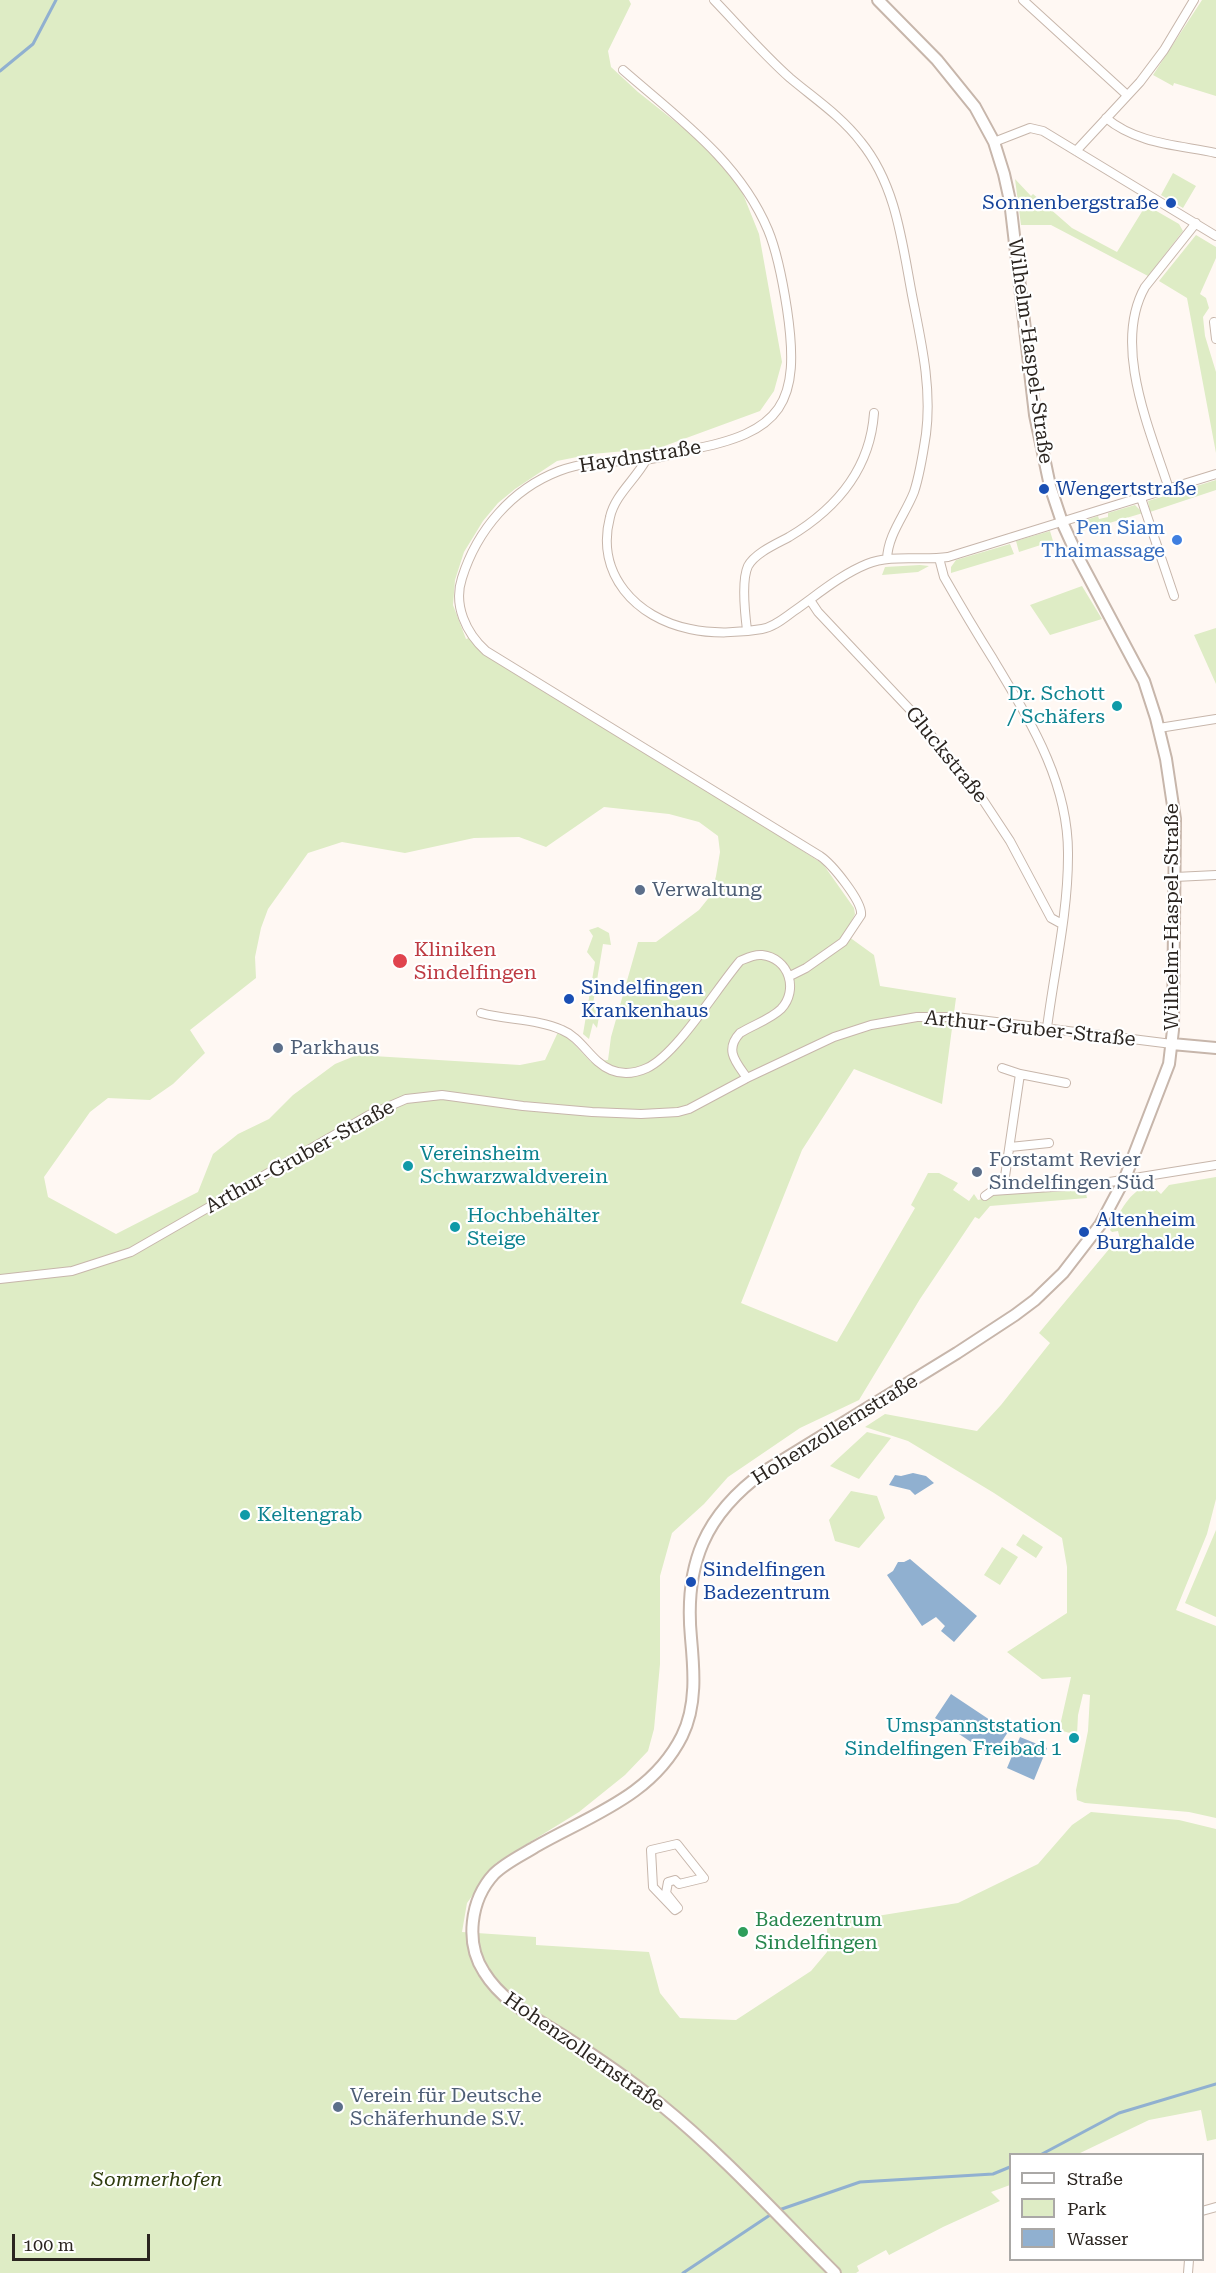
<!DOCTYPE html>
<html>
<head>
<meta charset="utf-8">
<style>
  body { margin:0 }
  #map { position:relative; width:1216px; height:2273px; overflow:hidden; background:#fff8f3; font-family:"Roboto Serif",serif }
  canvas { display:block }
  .legend { position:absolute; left:1009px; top:2153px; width:195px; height:108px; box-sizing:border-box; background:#fff; border:2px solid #aaa8a6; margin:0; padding:8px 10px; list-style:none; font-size:18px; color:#2b2520 }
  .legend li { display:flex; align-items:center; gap:12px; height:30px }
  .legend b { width:30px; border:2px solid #aaa8a6 }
  .scale { position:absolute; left:12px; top:2234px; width:138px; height:27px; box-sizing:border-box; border:3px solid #2b2520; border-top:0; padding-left:8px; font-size:18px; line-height:21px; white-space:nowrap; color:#2b2520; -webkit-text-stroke:4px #fff; paint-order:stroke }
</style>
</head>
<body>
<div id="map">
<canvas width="1216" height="2273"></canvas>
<ul class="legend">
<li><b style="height:8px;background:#fff"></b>Straße</li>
<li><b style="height:16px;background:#deecc5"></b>Park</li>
<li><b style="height:16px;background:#90b0d0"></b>Wasser</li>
</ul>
<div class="scale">100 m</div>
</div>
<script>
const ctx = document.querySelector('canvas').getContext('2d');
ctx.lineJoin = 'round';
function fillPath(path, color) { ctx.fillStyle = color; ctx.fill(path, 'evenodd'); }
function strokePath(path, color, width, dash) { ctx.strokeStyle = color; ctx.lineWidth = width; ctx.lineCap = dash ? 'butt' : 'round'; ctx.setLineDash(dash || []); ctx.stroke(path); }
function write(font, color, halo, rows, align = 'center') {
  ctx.font = font + ' "Roboto Serif",serif'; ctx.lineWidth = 4.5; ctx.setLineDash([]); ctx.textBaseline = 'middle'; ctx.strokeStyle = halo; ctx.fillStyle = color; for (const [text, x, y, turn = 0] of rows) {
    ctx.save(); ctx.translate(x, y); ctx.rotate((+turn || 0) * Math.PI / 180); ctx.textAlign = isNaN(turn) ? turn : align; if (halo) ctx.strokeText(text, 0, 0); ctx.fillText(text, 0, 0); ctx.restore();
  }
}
const green = new Path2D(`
  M0,0H629L631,4L608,51L611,67L638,92L701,142L741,189L759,234L782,362L774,391L760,411L659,448L592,454L557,461L515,489L498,503L483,521L464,552L455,580L453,605L466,639L469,638L476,646L682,773L823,864L854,908L855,914L845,934L874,955L880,986L956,998L942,1104L854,1069L802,1150L741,1303L837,1342L915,1208L911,1205L928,1173H939L958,1183L953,1190L969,1201L974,1194L978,1200L1000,1194L1085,1189L1087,1198L990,1206L979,1219L975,1217L920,1299L859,1400L800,1428L728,1477L704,1504L672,1533L660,1576V1664L654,1729L648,1751L625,1775L579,1812L496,1863L467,1903L462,1932L536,1937V1945L649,1952L660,1993L680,2018L736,2020L811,1971L827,1952V1924L958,1903L1038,1864L1072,1825L1091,1812L1179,1820L1216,1829V2139L1207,2141L1201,2110L1149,2120L1078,2154H1010V2185L991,2192L1000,2201L943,2227L889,2255L886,2250L857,2266L859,2271L856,2273H0ZM604,807L669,814L699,822L718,836L720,852L716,876L711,895L699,910L656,942H638L611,1037L608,1060L591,1062L569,1039L558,1032L545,1060L520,1065L357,1055L335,1064L293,1095L269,1119L238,1134L213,1154L198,1192L116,1234L48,1197L44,1177L90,1112L108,1098L150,1100L173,1084L205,1053L190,1030L256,978L255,957L261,928L268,909L308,853L342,842L405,853L474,838L519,837L546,847Z
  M1202,0H1216V96L1174,83L1173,86L1153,75Z
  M1173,173L1196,186L1183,208L1161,195Z
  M1015,179L1031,196L1033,194L1072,228L1117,252L1146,205L1179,224L1183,231L1148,276L1051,225H1021Z
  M1196,235L1216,247V258L1200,294L1206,298L1209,308L1203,317L1205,336L1216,372V453L1187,298L1159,281Z
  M1216,480V490L1150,512L1148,501Z
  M1135,505L1143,513L1079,532L1077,523L1098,516L1099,519L1108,517V513Z
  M1050,531L1053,541L1019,552L1016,541Z
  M1010,544L1014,554L951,573V567L956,560Z
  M920,565L929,566L918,572L882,575L885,567Z
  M1082,586L1102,619L1050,635L1030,605Z
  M1216,628V684L1194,635Z
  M598,927L609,933L611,945L603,944L593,1004L600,1011L597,1028L593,1023L589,1039L583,1034L595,962L587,952L593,936L589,930Z
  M1216,1177V1499L1207,1534L1176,1610L1216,1626V1818L1189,1812L1085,1803L1077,1800L1076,1790L1088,1731L1090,1695L1083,1694L1078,1715L1077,1735L1059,1730L1071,1677L1042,1679L1007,1652L1067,1613V1567L1062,1538L994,1493L908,1441L865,1427L885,1414L977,1431L1001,1405L1050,1343L1039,1333L1115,1242L1119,1245L1121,1243L1118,1231L1112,1232L1110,1230C1121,1211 1128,1192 1150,1184L1161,1194L1169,1185Z
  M867,1432L891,1438L859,1479L830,1466Z
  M851,1491L877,1496L885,1518L859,1548L835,1541L829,1520Z
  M1216,1530V1617L1185,1603Z
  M1023,1534L1043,1547L1036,1558L1016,1545Z
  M1002,1547L1018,1557L1000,1585L984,1575Z`);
const water = new Path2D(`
  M913,1473L926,1476L934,1483L915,1495L910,1490L889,1485L895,1475L901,1476Z
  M910,1559L977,1616L954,1642L941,1631L945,1626L936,1617L922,1626L887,1575L893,1571L898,1562H904Z
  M951,1694L1008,1732L992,1756L935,1718Z
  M1020,1737L1047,1748L1034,1780L1007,1768Z`);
const stream = new Path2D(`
  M0,71L33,44L56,0
  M1042,2154L1119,2113L1216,2084
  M683,2273L776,2211L860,2182L993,2174L1010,2167`);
const street = new Path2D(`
  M714,0C739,26 763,54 790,78C815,99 841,116 861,142C896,185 902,242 912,295C921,341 932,387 926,434C923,454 920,474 914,492C905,515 888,534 887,559
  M1023,0L1127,95
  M623,70C678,118 739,161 768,230C778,254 783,283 787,309C801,403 783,433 688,450C674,453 659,459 644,460C615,462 588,460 559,471C512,489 477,530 462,578C453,605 466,633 486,651L820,856C832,864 863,902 861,915L843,942L806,968L790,976
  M1106,118C1137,144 1178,145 1216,153
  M994,142L1030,128L1043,131L1216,236
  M1076,151L1140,82L1164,50L1194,0
  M1214,322L1216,339
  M646,460C635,480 615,495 610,517C595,574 636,618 690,629C712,634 740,633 762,629C774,627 784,618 794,611C817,595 840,575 867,564C892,554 921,561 948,557L1216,474
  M1169,489C1150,430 1112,345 1145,287L1196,223
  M1141,498L1174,596
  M939,558L944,577C960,605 976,632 993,659C1030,721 1069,782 1068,856C1068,914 1054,972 1047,1028
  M810,600L818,612L915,715L983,800L1010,841L1051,918L1062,924
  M747,630C745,614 741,581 748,566C755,553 776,544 789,537C836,509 870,470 874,413
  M1159,728L1216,719
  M1175,877L1216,875
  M481,1013C507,1020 538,1019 562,1030C582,1038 591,1062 611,1070C623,1075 636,1073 647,1068C677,1054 716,989 740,961C747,958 754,954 762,955C789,958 799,990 781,1009C771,1019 753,1025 740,1033C724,1050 736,1062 747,1078
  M1002,1068L1020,1074L1066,1083
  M1010,1147L1049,1143
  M1003,1190L1020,1074
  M985,1196L992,1191L1097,1184L1216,1165
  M0,1279L72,1271L131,1252L369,1115L406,1099L442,1095L523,1106L592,1112L641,1114L678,1112L689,1109L747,1078L834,1037L871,1025L917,1017H956L1172,1044
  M677,1844L704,1878L679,1884L675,1880L668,1882L666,1893L678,1908L675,1910L653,1887L651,1850Z
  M1202,2211L1216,2207
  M1188,2273L1189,2260`);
const secondary = new Path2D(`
  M1172,1044L1216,1048
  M835,2273C778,2216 723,2155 660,2104C630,2080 598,2058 565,2037C536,2018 503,2003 484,1972C465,1943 470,1900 494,1874C505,1863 522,1855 535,1847C591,1815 652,1796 682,1736C697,1706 694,1670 691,1638C684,1564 705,1514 765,1471L957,1353L1015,1315L1035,1300L1063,1273L1100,1225L1125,1178L1169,1064L1173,1030L1175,819L1166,759L1156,718L1144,681L1078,557L1062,522L1050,486L1035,415L1010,201L1004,174L994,142L975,107L937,60L878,0`);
const markers = [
  [1171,203,6,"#1a4fb4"],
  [1044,489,6,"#1a4fb4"],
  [1177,540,6,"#3f7fe0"],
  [1117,706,6,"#0f9aa8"],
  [640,890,6,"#5c6f8a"],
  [400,961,8,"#e0444e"],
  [569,999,6,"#1a4fb4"],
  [278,1048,6,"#5c6f8a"],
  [408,1166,6,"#0f9aa8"],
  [977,1172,6,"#5c6f8a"],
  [455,1227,6,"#0f9aa8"],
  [1084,1232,6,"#1a4fb4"],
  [245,1515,6,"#0f9aa8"],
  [691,1582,6,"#1a4fb4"],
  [1074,1738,6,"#0f9aa8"],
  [743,1932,6,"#2e9e5b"],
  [338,2107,6,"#5c6f8a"]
];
const transitNames = [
  ["Sonnenbergstraße",1159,203,"right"],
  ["Wengertstraße",1056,489],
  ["Sindelfingen",581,988],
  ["Krankenhaus",581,1011],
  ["Altenheim",1096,1220],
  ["Burghalde",1096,1243],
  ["Sindelfingen",703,1570],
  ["Badezentrum",703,1593]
];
const streetNames = [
  ["Wilhelm-Haspel-Straße",1030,351,82],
  ["Haydnstraße",640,457,-9],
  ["Gluckstraße",946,755,51],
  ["Wilhelm-Haspel-Straße",1172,917,-90],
  ["Arthur-Gruber-Straße",1030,1029,6],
  ["Arthur-Gruber-Straße",300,1157,-29],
  ["Hohenzollernstraße",835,1430,-32],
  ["Hohenzollernstraße",584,2052,35]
];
const shopNames = [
  ["Pen Siam",1165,528],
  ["Thaimassage",1165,551]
];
const cultureNames = [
  ["Dr. Schott",1105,694,"right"],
  ["/ Schäfers",1105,717,"right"],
  ["Vereinsheim",420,1154],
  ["Schwarzwaldverein",420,1177],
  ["Hochbehälter",467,1216],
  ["Steige",467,1239],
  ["Keltengrab",257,1515],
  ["Umspannststation",1062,1726,"right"],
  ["Sindelfingen Freibad 1",1062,1749,"right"]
];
const serviceNames = [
  ["Verwaltung",652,890],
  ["Parkhaus",290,1048],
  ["Forstamt Revier",989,1160],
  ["Sindelfingen Süd",989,1183],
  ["Verein für Deutsche",350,2096],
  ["Schäferhunde S.V.",350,2119]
];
const healthNames = [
  ["Kliniken",414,950],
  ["Sindelfingen",414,973]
];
const leisureNames = [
  ["Badezentrum",755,1920],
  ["Sindelfingen",755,1943]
];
const parkNames = [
  ["Sommerhofen",157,2180]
];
fillPath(green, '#deecc5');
fillPath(water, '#90b0d0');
strokePath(stream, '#90b0d0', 3);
strokePath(street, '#c7b6ab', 10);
strokePath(secondary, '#c7b6ab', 14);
strokePath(street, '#fff', 8);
strokePath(secondary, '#fff', 10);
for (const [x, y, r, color] of markers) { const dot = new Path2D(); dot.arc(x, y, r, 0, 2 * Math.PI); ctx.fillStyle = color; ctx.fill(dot); strokePath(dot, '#fff', 2); }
write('20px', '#164399', '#fff', transitNames, 'left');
write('20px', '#2b2520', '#fff', streetNames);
write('20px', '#366cbe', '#fff', shopNames, 'right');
write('20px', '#0d838f', '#fff', cultureNames, 'left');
write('20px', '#4e5e75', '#fff', serviceNames, 'left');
write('20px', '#be3a42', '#fff', healthNames, 'left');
write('20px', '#27864d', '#fff', leisureNames, 'left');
write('italic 20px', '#2f3c0e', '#fff', parkNames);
</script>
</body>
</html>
